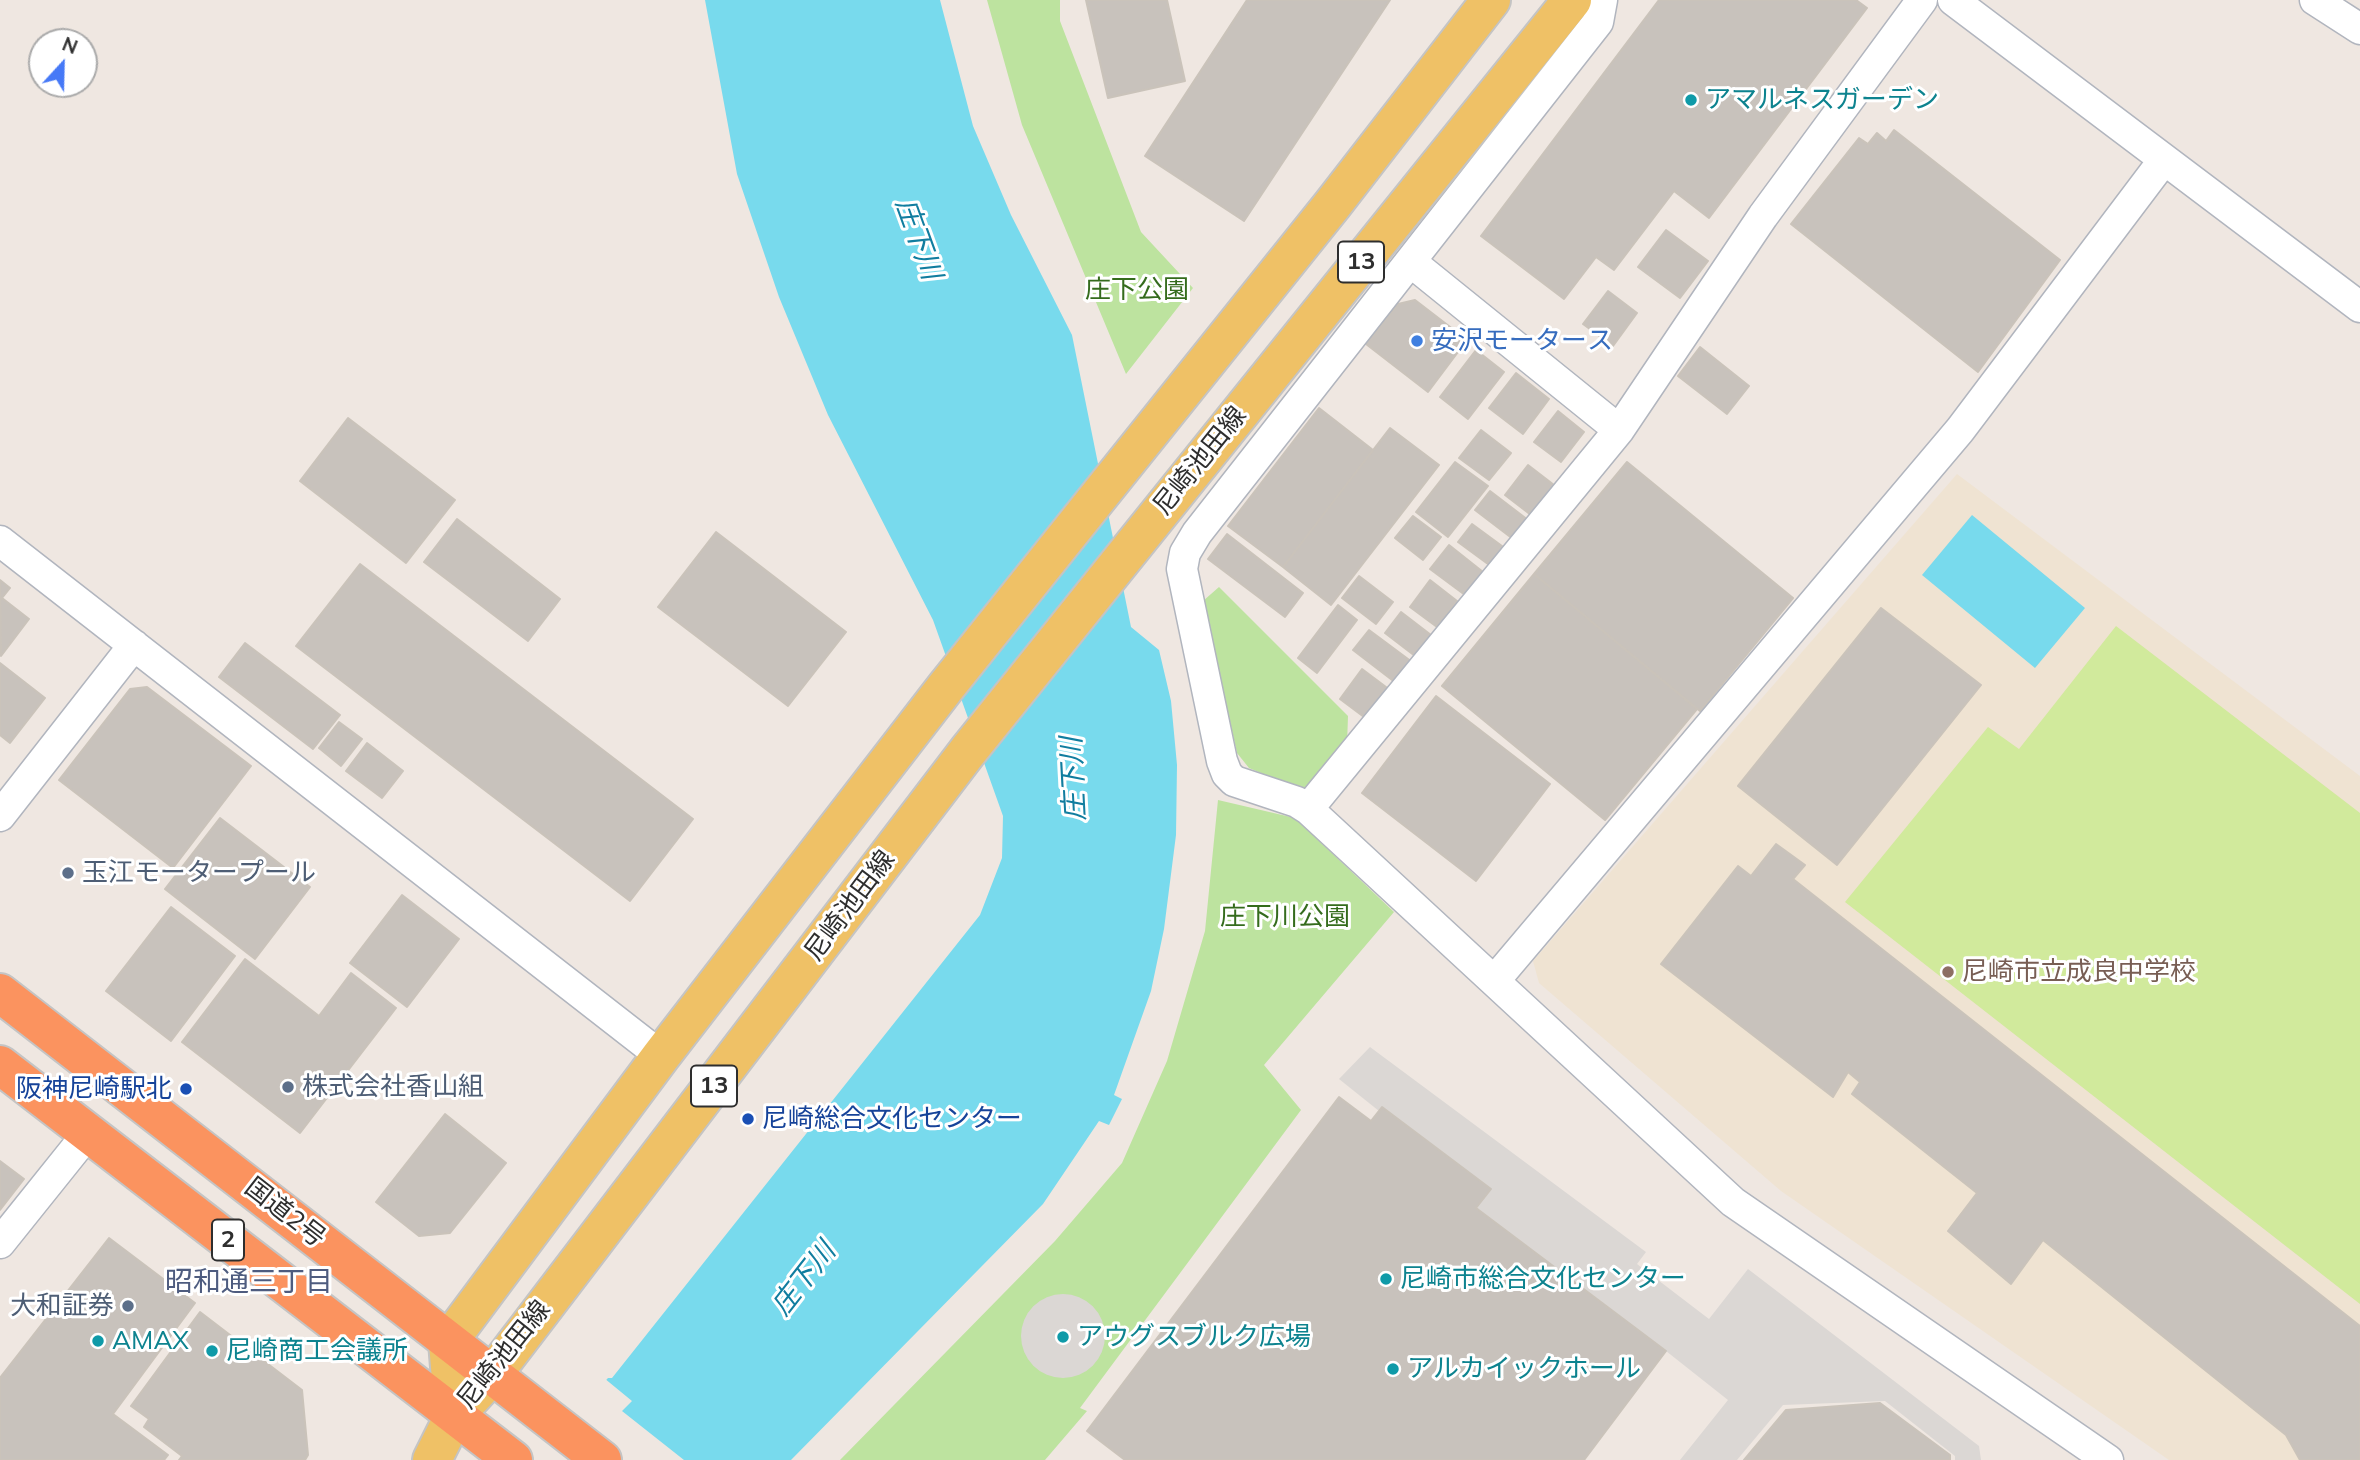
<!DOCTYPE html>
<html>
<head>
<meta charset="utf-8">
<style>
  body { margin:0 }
  #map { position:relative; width:2360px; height:1460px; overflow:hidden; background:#efe7e1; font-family:Mulish,sans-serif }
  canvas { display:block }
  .north { position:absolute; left:28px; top:28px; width:70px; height:70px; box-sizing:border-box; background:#fff; border:2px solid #ababab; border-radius:50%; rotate:22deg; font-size:19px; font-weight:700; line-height:28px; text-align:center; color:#2e2e2e }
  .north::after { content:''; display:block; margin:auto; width:24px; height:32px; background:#4679f7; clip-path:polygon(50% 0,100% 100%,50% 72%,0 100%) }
</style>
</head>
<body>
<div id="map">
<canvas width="2360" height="1460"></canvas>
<div class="north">N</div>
</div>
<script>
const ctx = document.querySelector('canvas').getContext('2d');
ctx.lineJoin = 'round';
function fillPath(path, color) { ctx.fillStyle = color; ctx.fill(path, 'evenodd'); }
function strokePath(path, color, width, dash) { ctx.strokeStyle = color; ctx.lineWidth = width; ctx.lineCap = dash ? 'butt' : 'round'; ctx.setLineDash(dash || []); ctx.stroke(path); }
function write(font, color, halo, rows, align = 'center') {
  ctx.font = font + ' Mulish,"Noto Sans JP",sans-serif'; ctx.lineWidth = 6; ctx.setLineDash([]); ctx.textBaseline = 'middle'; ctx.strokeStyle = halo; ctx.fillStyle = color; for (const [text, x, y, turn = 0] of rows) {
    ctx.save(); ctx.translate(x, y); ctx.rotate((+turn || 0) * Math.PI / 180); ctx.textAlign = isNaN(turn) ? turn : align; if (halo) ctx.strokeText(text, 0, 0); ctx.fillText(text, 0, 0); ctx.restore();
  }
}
const education = new Path2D(`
  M1957,474L2360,776V1460H2169L1781,1191L1539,983L1533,961Z`);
const green = new Path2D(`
  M987,0H1060V21L1141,232L1193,288L1126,374L1022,125Z
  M1219,587L1348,716L1347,745L1306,792L1249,768L1237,753L1203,601Z
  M1218,800L1295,818L1394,912L1264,1065L1301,1110L1080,1408L1087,1411L1045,1460H840L1055,1241L1122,1163L1167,1061L1205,931Z`);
const pitch = new Path2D(`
  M2116,626L2360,813V1304L1845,902L1988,727L2019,749Z`);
const plaza = new Path2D(`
  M1370,1047L1646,1252L1637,1264L1709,1319L1748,1269L1979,1446L1981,1460H1955V1456L1885,1401L1783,1405L1737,1460H1680L1728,1400L1666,1351L1476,1208L1490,1189L1382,1107L1379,1111L1339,1079Z
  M1021 1336a42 42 0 1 1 84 0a42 42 0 1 1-84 0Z`);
const water = new Path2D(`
  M705,0H940L973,126L1011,215L1072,335L1131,627L1159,650L1171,701L1177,765L1176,835L1164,929L1151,991L1114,1095L1122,1099L1109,1125L1099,1121L1043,1204L791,1460H532L608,1378H612L980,915L1002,858L1003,816L933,620L828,415L779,297L737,174Z
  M1972,515L2085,608L2035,668L1922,575Z`);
const pier = new Path2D(`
  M604,1378L632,1401L622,1411L684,1460H528Z`);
const building = new Path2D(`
  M1086,0H1167L1185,81L1108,98Z
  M1247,0H1390L1244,221L1145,156Z
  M1659,0H1856L1867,8L1709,218L1674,191L1614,270L1596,257L1564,299L1481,236Z
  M1894,130L2060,260L1978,372L1791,224L1859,138L1868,144L1877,133L1886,141Z
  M1666,230L1708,261L1680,298L1638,267Z
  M1608,291L1637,313L1613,346L1583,324Z
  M1415,300L1467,340L1428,392L1366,344L1398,304Z
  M1700,347L1749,386L1727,414L1678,376Z
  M1476,350L1504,372L1468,419L1440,397Z
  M1516,373L1549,399L1523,434L1489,408Z
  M1319,408L1373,450L1283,567L1228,526Z
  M1558,411L1584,432L1561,462L1534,442Z
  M348,418L455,500L406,563L300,481Z
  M1390,428L1439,465L1331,605L1283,567Z
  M1481,430L1511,453L1489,480L1459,458Z
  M1455,462L1488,486L1448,537L1416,512Z
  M1627,462L1793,598L1700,711L1534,574Z
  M1528,465L1554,485L1531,515L1505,495Z
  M1490,491L1528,520L1513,539L1475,510Z
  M1413,516L1441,537L1423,560L1395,538Z
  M457,519L560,599L528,641L424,562Z
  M1472,524L1506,549L1492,567L1458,542Z
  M716,532L846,632L788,706L658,607Z
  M1227,534L1303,593L1285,617L1208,559Z
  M1449,545L1483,572L1465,595L1430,569Z
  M360,564L693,819L630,901L296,646Z
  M1534,574L1697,709L1605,820L1442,686Z
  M1359,576L1393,602L1376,624L1342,598Z
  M0,580L10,588L2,598L29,619L1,656Z
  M1430,580L1457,601L1437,627L1410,607Z
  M1338,605L1357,620L1317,673L1298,658Z
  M1881,608L1981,685L1837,865L1738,786Z
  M1401,612L1431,635L1415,656L1385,633Z
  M1369,630L1412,662L1396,683L1353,650Z
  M245,643L340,715L313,749L219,677Z
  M0,663L45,698L10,743L0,735Z
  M1362,669L1390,690L1368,720L1340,699Z
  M147,687L251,766L173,868L59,780L130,689Z
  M1436,696L1550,784L1476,881L1362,793Z
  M339,722L362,739L341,766L319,748Z
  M367,743L403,771L382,798L346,771Z
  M220,818L310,887L255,959L165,889Z
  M1776,844L1805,865L1793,879L2360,1326V1460H2300L2286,1435L2043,1240L2011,1284L1948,1231L1977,1193L1852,1094L1860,1082L1848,1072L1833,1097L1661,964L1738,866L1751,876Z
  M402,895L459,939L407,1007L350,963Z
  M171,907L235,956L171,1041L106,991Z
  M245,959L319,1016L351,973L396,1008L300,1133L182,1042Z
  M1339,1097L1371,1121L1382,1107L1491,1189L1476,1208L1666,1351L1584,1460H1125L1087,1431Z
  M445,1114L506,1163L450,1233L419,1236L376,1202Z
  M0,1161L24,1179L0,1210Z
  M109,1238L195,1303L113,1414L168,1455L164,1460H0V1378Z
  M200,1312L302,1390L308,1455L305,1460H179L182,1456L144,1427L149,1419L131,1406Z
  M1880,1403L1950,1455V1460H1744L1786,1410Z`);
const street = new Path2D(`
  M1602,0L1598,22L1197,533L1185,553L1182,569L1222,761L1227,774L1234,781L1297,802L1308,809L1733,1202L2108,1460
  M1953,0L2360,307
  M2315,0L2360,29
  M1411,262L1619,430
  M0,541L661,1056
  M1308,809L1619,430L1763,216L1922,0
  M0,816L134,645
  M1495,980L1960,430L2163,161
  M0,1243L89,1132`);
const primary = new Path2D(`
  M454,1416L448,1342L661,1056L945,688L1333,204L1491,0
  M432,1460L454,1416L492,1375L528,1328L968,751L1572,0`);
const highway = new Path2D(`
  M0,993L602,1460
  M0,1065L513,1460`);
const markers = [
  [1691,100,7,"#0f9aa8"],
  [1417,341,7,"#3f7fe0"],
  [68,873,7,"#5c6f8a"],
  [1948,972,7,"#8d6e63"],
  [288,1087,7,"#5c6f8a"],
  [186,1089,7,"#1a4fb4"],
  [748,1119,7,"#1a4fb4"],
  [1386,1279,7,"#0f9aa8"],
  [128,1306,7,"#5c6f8a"],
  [1063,1337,7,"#0f9aa8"],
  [98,1341,7,"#0f9aa8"],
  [212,1351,7,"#0f9aa8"],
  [1393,1369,7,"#0f9aa8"]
];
const shields = [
  [1361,262,46],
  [714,1086,46],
  [228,1240,32]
];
const shieldNames = [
  ["13",1361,262],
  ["13",714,1086],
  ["2",228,1240]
];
const cultureNames = [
  ["アマルネスガーデン",1705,100],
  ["尼崎市総合文化センター",1400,1279],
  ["アウグスブルク広場",1077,1337],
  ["AMAX",112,1341],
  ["尼崎商工会議所",226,1351],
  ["アルカイックホール",1407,1369]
];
const parkNames = [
  ["庄下公園",1137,290],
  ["庄下川公園",1285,917]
];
const shopNames = [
  ["安沢モータース",1431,341]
];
const streetNames = [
  ["尼崎池田線",1200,461,-51],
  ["尼崎池田線",850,906,-53],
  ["国道2号",285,1213,38],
  ["尼崎池田線",504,1355,-51]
];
const serviceNames = [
  ["玉江モータープール",82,873],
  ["株式会社香山組",302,1087],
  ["大和証券",114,1306,"right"]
];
const educationNames = [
  ["尼崎市立成良中学校",1962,972]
];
const transitNames = [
  ["阪神尼崎駅北",172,1089],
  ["尼崎総合文化センター",762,1119,"left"]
];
const waterNames = [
  ["庄下川",918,239,70],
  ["庄下川",1074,779,-93],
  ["庄下川",804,1279,-52]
];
const neighbourhoodNames = [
  ["昭和通三丁目",249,1283]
];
fillPath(education, '#efe3d2');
fillPath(green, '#bde39f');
fillPath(pitch, '#d1ea9c');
fillPath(plaza, '#dbd7d4');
fillPath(water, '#78daed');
fillPath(pier, '#efe7e1');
fillPath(building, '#c8c2bc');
strokePath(building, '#cac3ba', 2);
strokePath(street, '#b1b5be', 33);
strokePath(primary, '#c4c4c4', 42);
strokePath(highway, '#c4c4c4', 42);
strokePath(street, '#fff', 30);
strokePath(primary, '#efc166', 38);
strokePath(highway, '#fb935f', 38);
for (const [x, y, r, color] of markers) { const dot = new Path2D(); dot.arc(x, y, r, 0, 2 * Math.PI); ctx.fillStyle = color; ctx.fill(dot); strokePath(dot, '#fff', 2.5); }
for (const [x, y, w] of shields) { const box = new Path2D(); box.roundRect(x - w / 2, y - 20.5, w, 41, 5); ctx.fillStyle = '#fff'; ctx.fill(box); strokePath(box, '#2e2e2e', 2); }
write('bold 24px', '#2e2e2e', null, shieldNames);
write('26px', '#0d838f', '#fff', cultureNames, 'left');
write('26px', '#356c1d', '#fff', parkNames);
write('26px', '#366cbe', '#fff', shopNames, 'left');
write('26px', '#2e2e2e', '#fff', streetNames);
write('26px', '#4e5e75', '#fff', serviceNames, 'left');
write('26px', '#785e54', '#fff', educationNames, 'left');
write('26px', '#164399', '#fff', transitNames, 'right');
write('italic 28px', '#107d9f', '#fff', waterNames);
write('28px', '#4e5c7f', '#fff', neighbourhoodNames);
</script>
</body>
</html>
